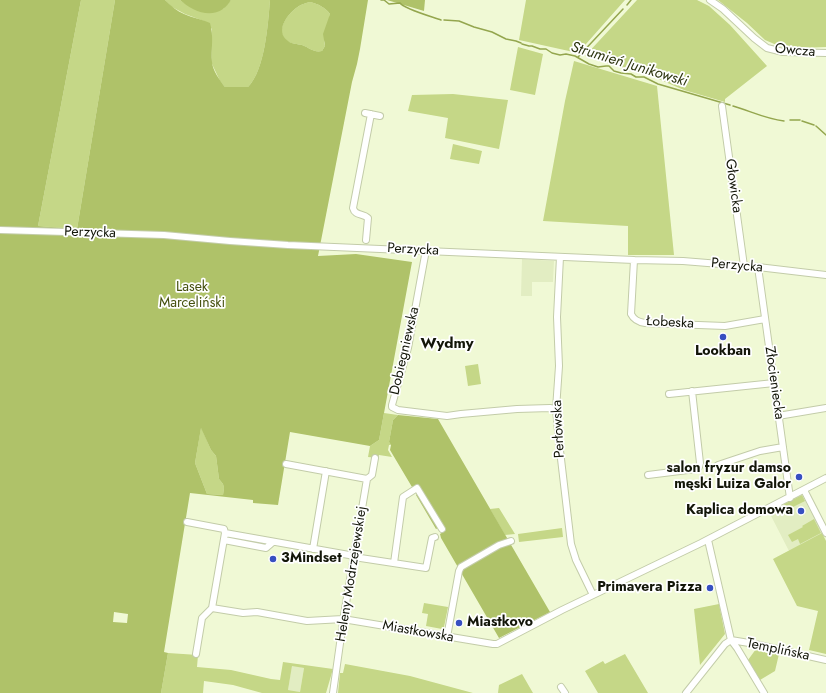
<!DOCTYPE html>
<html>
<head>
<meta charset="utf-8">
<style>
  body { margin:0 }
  canvas { display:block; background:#f0f9d5 }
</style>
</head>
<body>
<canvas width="826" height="693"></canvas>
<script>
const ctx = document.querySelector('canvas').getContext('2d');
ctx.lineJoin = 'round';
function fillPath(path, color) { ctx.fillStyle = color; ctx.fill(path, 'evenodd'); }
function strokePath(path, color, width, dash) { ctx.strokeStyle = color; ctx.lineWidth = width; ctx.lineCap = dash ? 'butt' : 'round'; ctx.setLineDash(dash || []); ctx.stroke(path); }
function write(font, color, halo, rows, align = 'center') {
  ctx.font = font + ' Jost,sans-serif'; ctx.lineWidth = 3.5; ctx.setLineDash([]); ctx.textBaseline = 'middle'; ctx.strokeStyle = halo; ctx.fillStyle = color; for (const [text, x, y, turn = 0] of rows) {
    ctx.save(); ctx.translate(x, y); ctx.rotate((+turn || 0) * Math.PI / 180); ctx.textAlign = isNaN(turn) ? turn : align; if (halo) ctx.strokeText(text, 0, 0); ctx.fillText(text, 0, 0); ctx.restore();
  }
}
const built = new Path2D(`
  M522,259L554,261L553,282H532V296H521Z
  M802,495L826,541L773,559L789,551L769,512Z
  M292,665L304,668L300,692L288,690Z`);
const green = new Path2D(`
  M81,0H115L77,229L38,226Z
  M165,0H180L184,3L223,9L231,0H270C268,24 265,70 248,87H225L220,81L212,64V29L204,21L185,14L172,7Z
  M526,0H625L578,53L519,40Z
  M637,0H697L709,6L730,25L767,66L725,99V102L684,90L649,75L585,56Z
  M718,0H826V47L798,48L779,46L765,40L747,23Z
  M310,2C318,4 325,7 330,14L324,42L325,46L322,51C314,53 310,48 302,45C298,44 291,44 287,41C274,31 288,13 299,6C302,4 306,3 310,2Z
  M518,47L543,54L535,95L510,90Z
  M574,61L657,86L674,255H628V226L543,221L565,101Z
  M453,94L508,100L499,149L445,138L448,118L408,111L412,95Z
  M453,144L482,151L479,164L450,159Z
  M478,364L481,384L468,386L465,366Z
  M384,413L398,415L393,420L389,442L391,445H389L388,450L392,457L379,455L378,458L368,457L370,446L379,440Z
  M201,427L211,450L216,456L219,479L223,484L224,488L223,495L207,494L195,463Z
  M802,495L805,501L793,507V508L789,511L784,504Z
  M499,508L515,534L505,535L490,509Z
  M814,519L821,533L800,544L798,539L792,542L788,535L803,527L802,526Z
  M562,528L563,537L519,542L518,534Z
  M822,533L826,541V654L809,650L818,611L797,606L773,559Z
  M424,603L448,607L444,627L442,629L426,626L428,614L422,613Z
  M719,604L725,634L700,665L694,609Z
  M756,649L779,654L775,671L760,680L748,660Z
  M168,653L198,655L197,667L231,670L271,679L280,680L283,662L333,669L326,693H262L233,685L204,681L203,693H161ZM292,666L304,668L300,692L288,690Z
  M625,654L648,693H598L585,671L603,661L605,664Z
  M345,664L410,676L473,693H338L340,673H343Z
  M522,674L533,693H498L499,685Z`);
const forest = new Path2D(`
  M0,0H81L38,226L77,229L115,0H165C171,6 177,11 184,14C192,18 202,19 210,23C214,36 211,49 212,62C212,69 220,81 225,87H248C265,70 268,24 270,0H368L360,49L357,64L352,82L318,256L356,254L412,262L379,440L370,446L290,432L278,505L253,503V500L190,493L164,652L168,653L161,693H0ZM310,2C318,4 325,7 330,14L323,34L325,46L322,51C314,53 310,48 302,45C298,44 291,44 288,41C274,31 288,13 299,6C302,4 306,3 310,2ZM201,428L211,450L216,456L219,479L223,484L224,488L223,495L207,494L195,463ZM114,612L128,614L127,623L113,622Z
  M180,0H231C229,3 226,7 223,9C209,19 191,10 180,0Z
  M387,0H425L424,11Z
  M398,415L438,419L550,612L499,638L441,538L440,534L446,530L418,484L412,487L390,450L391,445L389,442L393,420Z
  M417,494L438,528L436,529L416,495Z`);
const stream = new Path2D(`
  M381,0H384L389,4L400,3C404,9 433,17 441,20
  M627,5L631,0
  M444,20L459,21L474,27L492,32L506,39L516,41L521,43
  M522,44L529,46H532L540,49H546L552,53L560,55L566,54L575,56L589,64L598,67L606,66H609L614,71L621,73L631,74L636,77H644L658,84L730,105
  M578,57L623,9
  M733,106C750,111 766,119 784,121
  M790,120H800
  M802,121L814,125
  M816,126L826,135`);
const minor = new Path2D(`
  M710,0L723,9L754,38L767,48L783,52L826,53
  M722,106L744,266
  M365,113L380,116
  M0,230L164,235L230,241L288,245L634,260L683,261L720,264L758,267L826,275
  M366,240L368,218C363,213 355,216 353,208L371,114
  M426,250L408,348L392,405V407L398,410L447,416L461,414L517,409L550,408L556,409
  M560,257L557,317L559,366L556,409L559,442L571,544L576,560L593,595
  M634,260L631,314C634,320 638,322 645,323L725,326L765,319
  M758,267L790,498
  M669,394L774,383
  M778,416L826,408
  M286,464L367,479
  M718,465L760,451L783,447
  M648,475L696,469L699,467L700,463L692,391
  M804,490L826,533
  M187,522L224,529L225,533L349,555L354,557L426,568L432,538L435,537
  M224,540L266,548L273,542
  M708,540L731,640L737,648L764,693
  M313,549L326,471
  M394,563L403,497L417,488L442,529
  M212,608L243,613L257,612L307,621L343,619L493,644H497L562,610L701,543L826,478
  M447,637L459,571L461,567L499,545L511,541
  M731,640L755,644L826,660
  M196,654L202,618L212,608L225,533
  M561,687L565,693
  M333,693L344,615L367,479L372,475L375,458
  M686,693L725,644L731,640`);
const markers = [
  [723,337,4,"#374fc1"],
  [799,477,4,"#374fc1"],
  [801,511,4,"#374fc1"],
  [273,559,4,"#374fc1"],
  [710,588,4,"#374fc1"],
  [459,623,4,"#374fc1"]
];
const streetNames = [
  ["Owcza",795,51,5],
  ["Głowicka",733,186,82],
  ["Perzycka",90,233,2],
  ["Perzycka",413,250,3],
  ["Perzycka",737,266,5],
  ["Łobeska",670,323,3],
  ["Dobiegniewska",405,351,-77],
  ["Złocieniecka",774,383,82],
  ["Perłowska",559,429,-93],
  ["Heleny Modrzejewskiej",352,574,-81],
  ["Miastkowska",418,632,10],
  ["Templińska",778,650,12]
];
const parkNames = [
  ["Lasek",192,288],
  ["Marceliński",192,304]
];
const poiNames = [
  ["Lookban",723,352,"center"],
  ["salon fryzur damso",791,469],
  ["męski Luiza Galor",791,485],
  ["Kaplica domowa",793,511],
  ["3Mindset",281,559,"left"],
  ["Primavera Pizza",702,588],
  ["Miastkovo",467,623,"left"]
];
const waterNames = [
  ["Strumień Junikowski",629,65,17]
];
const neighbourhoodNames = [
  ["Wydmy",447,344]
];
fillPath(built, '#e2edc2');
fillPath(green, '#c5d787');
fillPath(forest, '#afc269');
strokePath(stream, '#94a64e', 1.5);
strokePath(minor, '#c3cca9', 8);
strokePath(minor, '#fff', 6);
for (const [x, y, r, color] of markers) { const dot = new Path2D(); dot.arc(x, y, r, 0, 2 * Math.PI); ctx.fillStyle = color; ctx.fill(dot); strokePath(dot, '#fff', 1.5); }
write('14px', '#131609', '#fff', streetNames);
write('14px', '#46510f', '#fff', parkNames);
write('bold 14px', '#131609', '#fff', poiNames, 'right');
write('italic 15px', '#2d350f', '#fff', waterNames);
write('bold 15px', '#131609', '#fff', neighbourhoodNames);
</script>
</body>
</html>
